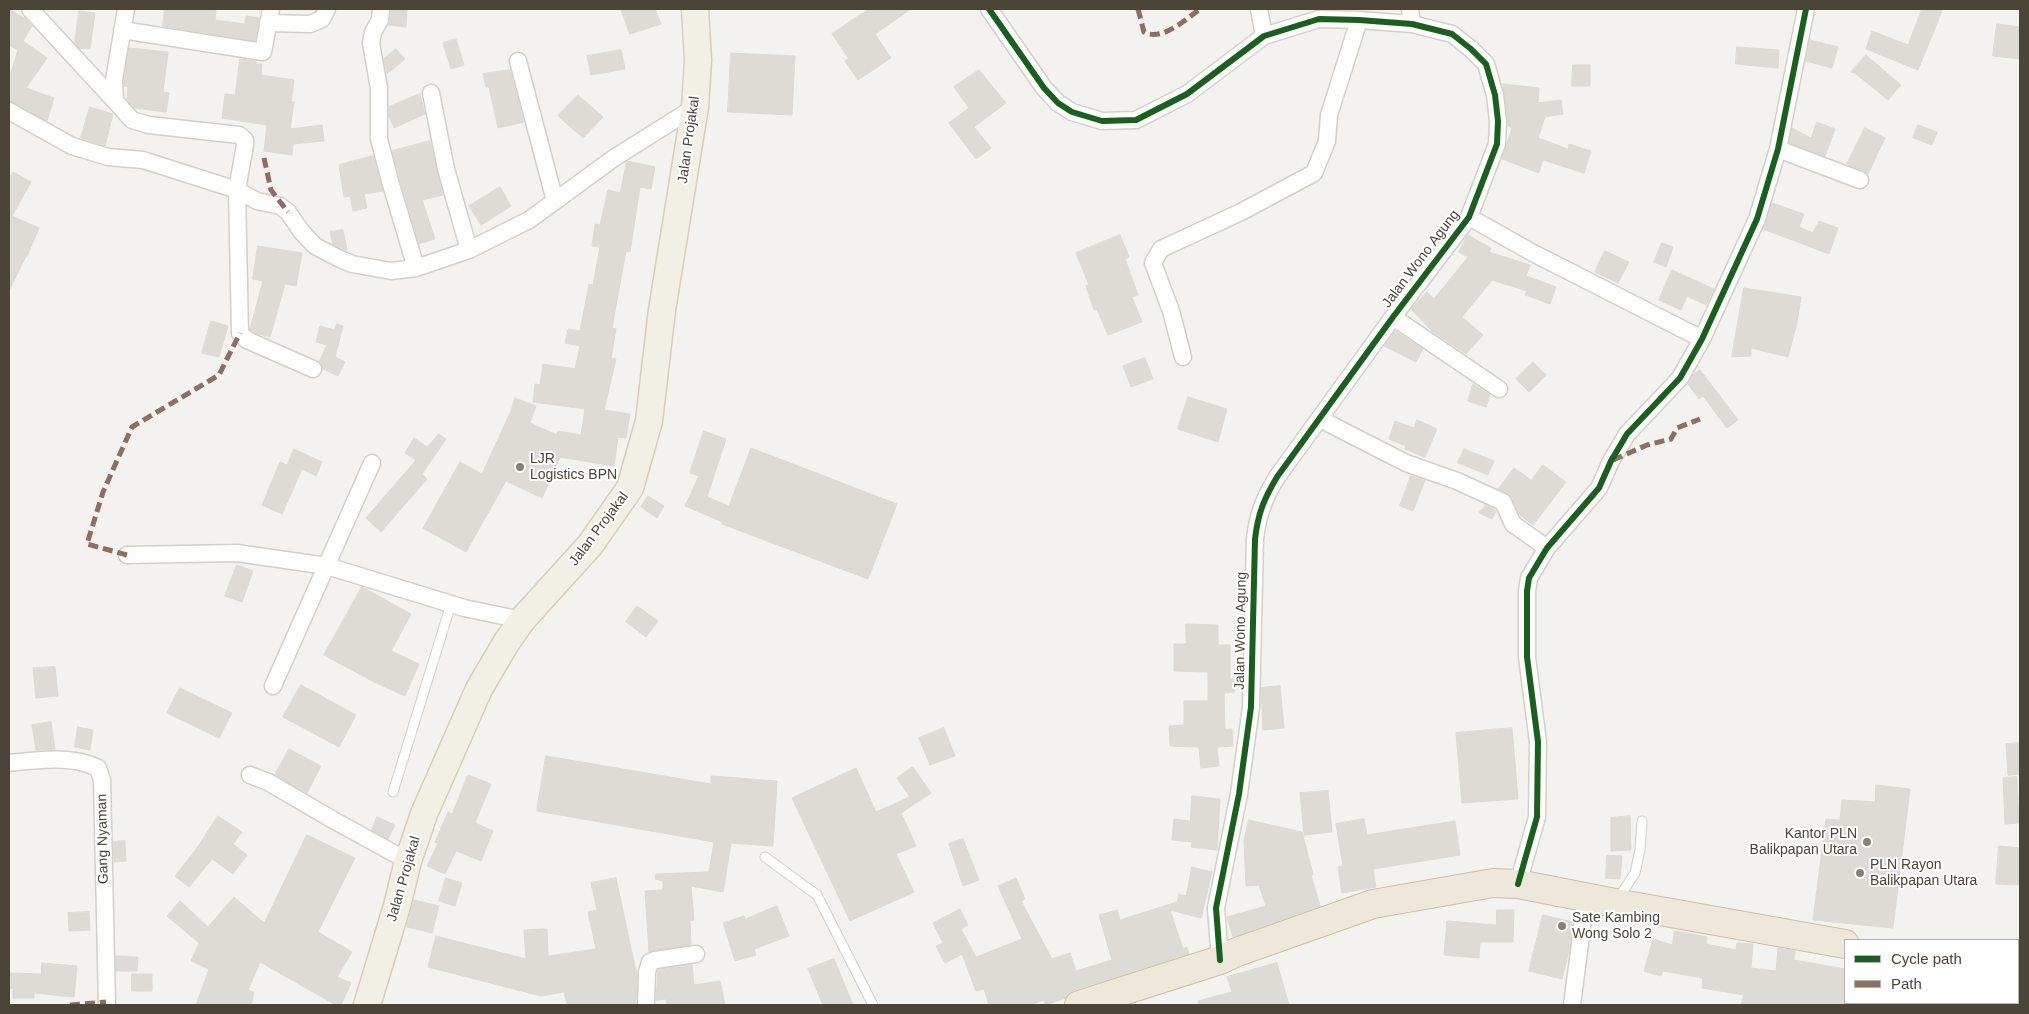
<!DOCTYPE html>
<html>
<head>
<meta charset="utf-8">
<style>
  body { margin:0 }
  #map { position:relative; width:2029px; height:1014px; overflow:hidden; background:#f4f2ee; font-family:Helvetica,sans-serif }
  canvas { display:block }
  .frame { position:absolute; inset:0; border:10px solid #4b4439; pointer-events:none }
  .legend { position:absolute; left:1844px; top:939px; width:175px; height:65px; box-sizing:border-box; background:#fff; border:1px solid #b7b4b0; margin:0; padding:6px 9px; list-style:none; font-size:15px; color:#4b4439 }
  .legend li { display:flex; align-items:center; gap:10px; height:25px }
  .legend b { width:25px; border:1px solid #b7b4b0 }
</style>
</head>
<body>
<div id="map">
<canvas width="2029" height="1014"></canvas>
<div class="frame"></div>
<ul class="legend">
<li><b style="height:6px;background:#1b5e20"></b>Cycle path</li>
<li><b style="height:6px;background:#8d6e63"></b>Path</li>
</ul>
</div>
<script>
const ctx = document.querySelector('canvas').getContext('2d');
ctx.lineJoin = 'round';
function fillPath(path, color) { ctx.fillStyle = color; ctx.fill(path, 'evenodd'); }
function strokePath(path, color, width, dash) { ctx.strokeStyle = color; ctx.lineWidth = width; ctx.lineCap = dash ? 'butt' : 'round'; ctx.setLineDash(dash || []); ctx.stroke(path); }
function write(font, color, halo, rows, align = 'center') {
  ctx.font = font + ' Helvetica,sans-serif'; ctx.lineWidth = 4; ctx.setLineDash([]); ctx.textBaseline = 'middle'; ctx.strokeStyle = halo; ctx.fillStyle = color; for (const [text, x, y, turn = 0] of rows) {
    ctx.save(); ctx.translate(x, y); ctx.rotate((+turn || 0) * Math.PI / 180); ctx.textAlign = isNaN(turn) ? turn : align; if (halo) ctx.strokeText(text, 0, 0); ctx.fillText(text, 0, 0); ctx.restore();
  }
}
const building = new Path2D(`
  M9,9L24,18L32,26L23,41L47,58L26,88L54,98L47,121L9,101V79L18,50L9,45Z
  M165,9H216L215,20L245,24L246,16L259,18L255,41L163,26Z
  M391,9H407L406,27L389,25Z
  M621,9H655L661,24L630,34Z
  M869,9H911L875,34L891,58L858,80L845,61L849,59L832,34Z
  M1922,9H1935L1942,11L1918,70L1866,49L1872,31L1908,45Z
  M79,11L95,13L90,49L79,48L75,43Z
  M1997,24L2020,27V59L1993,56Z
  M456,39L464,65L451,69L443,43Z
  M1810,40L1838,47L1832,68L1806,61Z
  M1737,47L1779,50L1778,68L1736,64Z
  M129,48L168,52L163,92L169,93L166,112L134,108L127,99L128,87L124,86V81Z
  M396,49L405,59L387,74L384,59Z
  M621,50L625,69L591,75L587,56Z
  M731,53L795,56L792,115L728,112Z
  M1866,55L1901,85L1888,100L1855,73L1851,72Z
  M240,59L256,61V64H262L261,75L294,80L291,102H294L290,129L322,125L324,141L293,144L292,155L264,151L267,125L222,118L225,94L235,95Z
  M1573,65H1590V86H1572Z
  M510,70L524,122L498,128L489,87H486L483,74Z
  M979,70L1006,103L974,127L991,148L976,159L949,123L969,108L954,87Z
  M1503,84L1539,88L1538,103L1561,100L1563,114L1545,117L1538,138L1568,149L1569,144L1591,151L1584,173L1543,160L1539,173L1502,159L1512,128L1508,126Z
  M420,94L425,114L394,128L389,116V107Z
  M578,95L603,117L583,138L558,116Z
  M90,107L113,114L105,146L81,138Z
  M1817,122L1835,129L1825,156L1789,143L1792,128L1811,138Z
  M1918,125L1937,132L1932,145L1913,138Z
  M1865,128L1885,138L1868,174L1847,164Z
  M430,141L443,195L422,200L435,239L419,244L392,151Z
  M373,156L383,191L364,194L367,208L353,211L350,196L344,197L339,165Z
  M627,161L655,167L651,189L640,187L630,252L626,251L612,328L616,329L611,358L616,359L604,410L630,414L626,438L618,437L614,466L560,457L542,498L506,481L466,552L423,528L460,462L482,474L511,411L515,398L536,406L530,423L557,435L558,431L581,435L585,409L533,402L535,384L540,385L543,364L575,369L580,346L565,343L568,329L580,331L589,284L593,285L600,247L592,246L595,224L600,225L608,190L620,193Z
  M13,172L31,182L12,216L39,228L27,256H26L9,291V179Z
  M500,187L511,206L481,225L469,206Z
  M1772,203L1804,214L1799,227L1813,233L1819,221L1838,228L1829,254L1763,229Z
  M343,230L347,250H345L333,244L330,232Z
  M1120,235L1129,257L1125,259L1138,295L1132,297L1142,322L1108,335L1097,309L1094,310L1086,286L1089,285L1076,253Z
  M1468,235L1491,248L1489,252L1530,265L1526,276L1556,287L1550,304L1525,295L1527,291L1492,280L1462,317L1483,335L1466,354L1433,332L1411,309L1427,292L1434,299L1468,257L1459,252Z
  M1662,243L1673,247L1666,267L1654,262Z
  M258,246L302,253L296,286L285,284L270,337L255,333L250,329L263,281L253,279Z
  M1605,251L1629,262L1618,283L1595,272Z
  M1672,270L1714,289L1706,305L1687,296L1681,310L1659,300Z
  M1744,288L1801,297L1797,323L1788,357L1751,348V356L1732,357Z
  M211,321L228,326L219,357L202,353Z
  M337,324L343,326L335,357L345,362L338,376L323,369L319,362L327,345L316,342L320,326L334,330Z
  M1395,331L1423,349L1416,362L1384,346Z
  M1145,358L1153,379L1131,387L1123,366Z
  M1533,362L1546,375L1529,392L1516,379Z
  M1700,370L1738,420L1727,428L1703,396L1699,399L1688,384L1693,375Z
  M1473,384L1490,395L1486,407L1468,401Z
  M1188,397L1227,409L1218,442L1178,429Z
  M1417,420L1437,429L1425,457L1405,449L1406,446L1389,439L1395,421L1414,428Z
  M704,431L726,439L707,497L729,506L751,448L897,504L868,579L722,524L723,522L685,506L699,476L690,473Z
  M439,434L446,439L422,474L427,479L381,532L366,518L416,460L405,453L414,438L427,447Z
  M294,449L322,462L316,476L302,469L282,514L262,505L280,462L287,465Z
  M1464,449L1494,461L1488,475L1458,463Z
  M1543,465L1566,482L1533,525L1520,515L1512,497L1498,489L1514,468L1531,480Z
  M1411,476L1425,480L1413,511L1400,506Z
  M648,496L664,506L657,518L641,507Z
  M1486,505L1496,511L1492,519L1479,513Z
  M237,565L253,571L242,602L225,596Z
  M362,587L411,614L391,651L419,664L405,696L374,682L324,655Z
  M637,606L658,621L646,637L626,622Z
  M1186,624L1218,625V645H1230V679H1234V692L1224,693L1225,730L1232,729L1233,746L1217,747L1219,766L1201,768L1199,747L1170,746L1169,726L1184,725V701H1208V672L1174,671V644H1186Z
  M55,667L58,696L36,698L33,668Z
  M301,685L356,715L339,747L283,717Z
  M1280,686L1284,728L1263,730L1261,688Z
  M180,688L232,713L219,738L167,713Z
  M51,722L55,749L36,750L32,725Z
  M78,727L93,730L90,750L75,747Z
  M944,728L955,756L930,765L919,738Z
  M1512,728L1518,799L1462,803L1456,733Z
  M2020,743V774L2008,775L2006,744Z
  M289,749L321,766L307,793L275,775Z
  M546,756L711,784V776L777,781L773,846L731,843L723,892L691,886L694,920L690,921L691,945L649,952L645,891L663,890V881L655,879L656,874L709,872L714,842L537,811Z
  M913,767L931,793L901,813L916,846L896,854L914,892L850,921L792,798L856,768L876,812L910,797L897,778Z
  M468,775L491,784L475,823L493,831L481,861L456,851L445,874L427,866L438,843L435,842L448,812L452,814Z
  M2017,777L2019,823L2005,824L2003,778Z
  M1876,785L1910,789L1893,928L1813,920L1826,819L1840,820L1842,800L1875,802Z
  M1328,791L1332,832L1304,835L1300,793Z
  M1192,796L1220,799L1217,850L1191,847L1192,842L1172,840L1174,819L1190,821Z
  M218,816L242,832L233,844L247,855L233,874L212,859L189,887L175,876L197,848Z
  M1630,816L1631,850L1611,851V818Z
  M377,817L395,825L388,839L372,830Z
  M1364,819L1367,835L1455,821L1460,855L1373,869L1376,887L1342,893L1338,867L1343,866L1336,824Z
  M1249,820L1302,832L1313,874L1311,875L1320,906L1233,937L1227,917L1266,906L1259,885L1246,886L1244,841Z
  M307,835L355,858L318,932L352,952L337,977L351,983L341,1005H336L260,962L248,990L254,992L251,1005H196L209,969L191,961L199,943L167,916L180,901L208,927L234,897L264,923Z
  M963,839L979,880L963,886L949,844Z
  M125,841L126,861L114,862L113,842Z
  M1999,846L2020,848V885L1996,884Z
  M1607,855L1622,856L1620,879L1606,878Z
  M1192,867L1212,872L1201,918L1170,910L1183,949L1187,947L1189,954L1074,990L1066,998L1045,1005L1044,1000L1029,1005H989L984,989L976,991L962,954L945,963L936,946L943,943L933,923L960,909L968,925L961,929L976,957L1022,939L998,886L1016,878L1025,899L1021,901L1052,959L1070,953L1076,971L1112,960L1099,915L1117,910L1120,920L1177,902L1179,894L1186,896Z
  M446,878L462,883L455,906L439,901Z
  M616,878L637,976L636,1004L628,1005H567L564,992L541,996L428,967L436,936L526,959L524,930L547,929L548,956L596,949L588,912L597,910L591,883Z
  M414,900L439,906L432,933L407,927Z
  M777,906L789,936L754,949L756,955L735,961L723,923L744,916L745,919Z
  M1497,910H1514L1513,942H1480L1479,958L1444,955L1447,921L1496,925Z
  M89,912L90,930L69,931L68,913Z
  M1543,915L1573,922L1568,955L1562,979L1529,971Z
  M1675,931L1707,937L1706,944L1736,950L1737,943L1753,944L1751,968L1776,971L1778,948L1795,951L1794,960L1845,969V1005H1741L1744,995L1702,988L1703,978L1663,971L1661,976L1644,971L1653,939L1672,945Z
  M116,956L138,957L137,971H116Z
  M834,959L853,1005H823L808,969Z
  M42,963L77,966L74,997L34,993V998H13V988L9,989V973L41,974Z
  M1277,963L1289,1005H1199L1198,1001L1232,992L1227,977Z
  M692,965L694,985L720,981L725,1005H667L666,999L656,1000L658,970Z
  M132,974H152V991H132Z`);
const lane = new Path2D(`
  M393,792L451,604
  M765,857L817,895L873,1005
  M1618,899L1635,873L1640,850L1642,821`);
const street = new Path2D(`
  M30,9L115,101
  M126,9L114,80L115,101L132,120L149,125L239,135L245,140V145L237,190L257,201L280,206L288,212L301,231L315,246L340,259L352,264L391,271L416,268L469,250L529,220L614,158L695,107
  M381,9L380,20L373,32L371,43L379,88V139L390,181L416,268
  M989,9L1044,88L1058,103L1072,112L1102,121L1136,120L1187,94L1264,36L1319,19L1359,20L1412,24L1452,34L1471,49L1486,64L1495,95L1498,121L1497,144L1469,217L1393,317L1277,477C1264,499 1258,513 1255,539L1251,707L1239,794L1216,908L1220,960
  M1259,9L1264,36
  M1410,9L1412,24
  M268,23L310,24L322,19L327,9
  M122,30L263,52L271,9
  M518,61L555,201
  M431,93L446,169L469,250
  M9,111L72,146L108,157L143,160L237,190L240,333L247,340L313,369
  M1778,149L1860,180
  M1469,217L1533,253L1702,339
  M1393,317L1499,389
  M1183,357L1171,311L1153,263L1161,249L1241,212L1314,173L1327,141L1329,115L1359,20
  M1320,419L1406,463L1457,481L1503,502L1513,524L1547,548
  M127,555L237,553L327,566L464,608L522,620
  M273,686L372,463
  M9,763C37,760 72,755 98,768L102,780L107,1005
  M250,775L268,782L335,821L408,861
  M1518,884L1537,817L1538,742L1527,657V591L1529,578L1547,548L1599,488L1611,461L1627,434L1680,378L1702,339L1757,219L1778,149L1806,9
  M646,1005L647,972L650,962L655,960L696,954
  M1572,1005L1586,897
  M1993,1005L1994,1003`);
const primary = new Path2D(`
  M367,1005L397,906L408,861L424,814L479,689L506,643L522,620L590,545L630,488L649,421L662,310L695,107L698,60L695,9`);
const highway = new Path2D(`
  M2018,968H2020
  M1079,1005L1220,960L1237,952L1373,904L1493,883L1518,884L1615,903L1845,944`);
const quiet = new Path2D(`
  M1138,9L1144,32C1162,42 1186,19 1200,9
  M264,158L271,190L288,212
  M1613,460L1647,445L1671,439L1677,428L1700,419
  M127,555L87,544L103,492L132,427L219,375L240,333
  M70,1005L106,1002`);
const cycleway = new Path2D(`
  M989,9L1044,88L1058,103L1072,112L1102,121L1136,120L1187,94L1264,36L1319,19L1359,20L1412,24L1452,34L1471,49L1486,64L1495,95L1498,121L1497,144L1469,217L1393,317L1277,477C1264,499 1258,513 1255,539L1251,707L1239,794L1216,908L1220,960
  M1518,884L1537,817L1538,742L1527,657V591L1529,578L1547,548L1599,488L1611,461L1627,434L1680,378L1702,339L1757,219L1778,149L1806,9`);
const markers = [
  [520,467,5,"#868178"],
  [1867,842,5,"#868178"],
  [1860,873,5,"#868178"],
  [1562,926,5,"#868178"]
];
const streetNames = [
  ["Jalan Projakal",689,140,-82],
  ["Jalan Wono Agung",1421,259,-53],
  ["Jalan Projakal",599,529,-53],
  ["Jalan Wono Agung",1241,631,-89],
  ["Gang Nyaman",103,839,-91],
  ["Jalan Projakal",404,879,-74]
];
const poiNames = [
  ["LJR",530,459],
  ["Logistics BPN",530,475],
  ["Kantor PLN",1857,834,"right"],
  ["Balikpapan Utara",1857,850,"right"],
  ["PLN Rayon",1870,865],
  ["Balikpapan Utara",1870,881],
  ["Sate Kambing",1572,918],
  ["Wong Solo 2",1572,934]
];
fillPath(building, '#dedbd6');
strokePath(building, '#dcd9d4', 1);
strokePath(lane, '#d2d0cb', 11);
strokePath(street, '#d2d0cb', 19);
strokePath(primary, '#d6cebb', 29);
strokePath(highway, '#ccbfa9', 30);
strokePath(lane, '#fdfdfc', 9);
strokePath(street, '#fdfdfc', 16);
strokePath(primary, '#f2efe6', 26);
strokePath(highway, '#ede8db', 28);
strokePath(quiet, '#8d6e63', 5, [10, 5]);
strokePath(cycleway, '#1b5e20', 6);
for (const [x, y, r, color] of markers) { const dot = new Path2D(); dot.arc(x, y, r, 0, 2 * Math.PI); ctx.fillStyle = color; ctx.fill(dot); strokePath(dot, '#fff', 2); }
write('14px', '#4b4439', '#fff', streetNames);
write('14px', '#4b4439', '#fff', poiNames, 'left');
</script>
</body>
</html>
